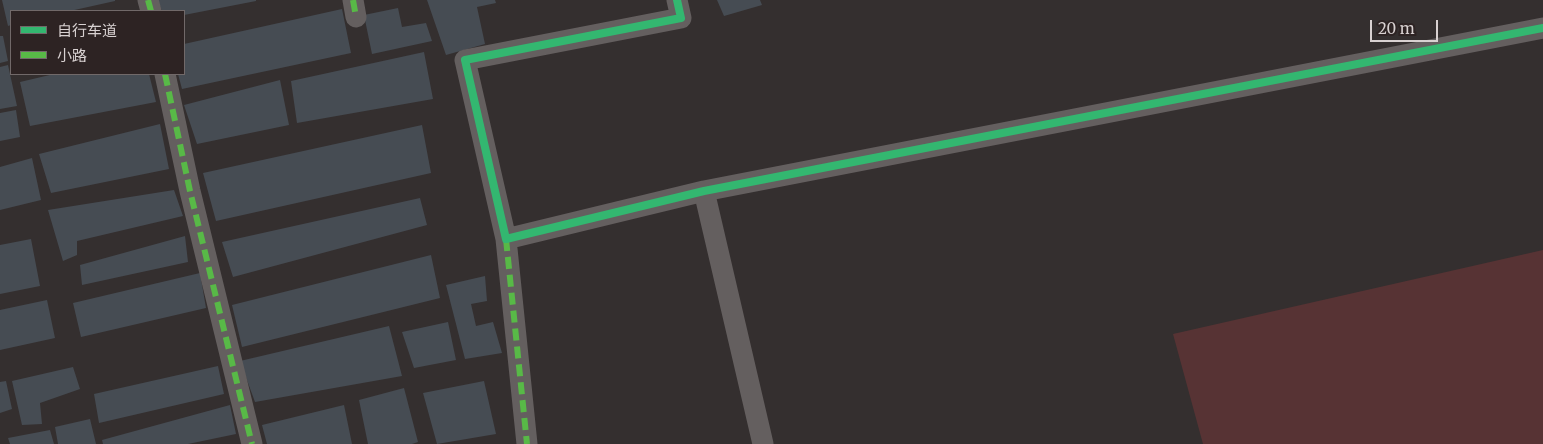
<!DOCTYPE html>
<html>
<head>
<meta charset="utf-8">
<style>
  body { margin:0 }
  #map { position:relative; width:1543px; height:444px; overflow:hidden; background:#342f2f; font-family:Merriweather,"Noto Sans SC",serif }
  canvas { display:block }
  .legend { position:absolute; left:10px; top:10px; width:175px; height:65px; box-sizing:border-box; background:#2d2323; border:1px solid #716969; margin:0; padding:6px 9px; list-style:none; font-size:15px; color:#d8d1d1 }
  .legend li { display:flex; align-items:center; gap:10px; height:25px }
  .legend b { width:25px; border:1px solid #716969 }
  .scale { position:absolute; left:1370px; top:20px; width:68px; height:22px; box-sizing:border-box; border:2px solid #d8d1d1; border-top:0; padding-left:6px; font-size:15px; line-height:18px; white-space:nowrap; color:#d8d1d1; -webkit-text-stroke:4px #2d2323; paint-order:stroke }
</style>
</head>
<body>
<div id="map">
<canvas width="1543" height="444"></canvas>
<ul class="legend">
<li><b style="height:6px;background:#33b770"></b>自行车道</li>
<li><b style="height:6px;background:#58b947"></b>小路</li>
</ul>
<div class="scale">20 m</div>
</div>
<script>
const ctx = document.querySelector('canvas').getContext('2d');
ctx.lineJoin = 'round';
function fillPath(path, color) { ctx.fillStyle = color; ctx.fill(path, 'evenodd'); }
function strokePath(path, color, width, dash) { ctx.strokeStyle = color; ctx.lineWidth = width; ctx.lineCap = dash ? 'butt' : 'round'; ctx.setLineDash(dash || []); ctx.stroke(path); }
const green = new Path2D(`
  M1543,250V444H1203L1173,334Z`);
const building = new Path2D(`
  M2,0H115V1L70,11H11V25L8,26Z
  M158,0H256V1L184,15V11H162Z
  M427,0H495L496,3L477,7L485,44L446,55Z
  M717,0H760L762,5L724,16Z
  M398,8L402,27L426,23L432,41L372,54L364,15Z
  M342,9L351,53L182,89L178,74H184V44Z
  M0,36H3L8,61L0,63Z
  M424,52L433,99L297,123L291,81Z
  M8,65L17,106L0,109V67Z
  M54,74H149L156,102L30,126L20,82Z
  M280,80L289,125L197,144L184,105Z
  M16,110L20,137L0,141V113Z
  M160,124L169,169L51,193L39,154Z
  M422,125L431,173L216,221L203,173Z
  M32,158L41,200L0,210V167Z
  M174,190L183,216L77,241V255L63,261L48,210Z
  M420,198L427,225L233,277L222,242Z
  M185,236L188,262L82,285L80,265Z
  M31,239L40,286L0,294V245Z
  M431,255L440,298L242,347L232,305Z
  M200,273L206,308L81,337L73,303Z
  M485,276L487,301L471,304L476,326L493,322L502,353L465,359L446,285Z
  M47,300L55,338L0,350V310Z
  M448,322L456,360L414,368L402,332Z
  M389,326L402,376L255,402L240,361Z
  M218,366L224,394L99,423L94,394Z
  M73,367L80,389L40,403L42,424L22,425L12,381Z
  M6,381L12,409L0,413V382Z
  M484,381L496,434L437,444L423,393Z
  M404,388L418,442L412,444H368L359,400Z
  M230,405L236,434L188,444H103L102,440Z
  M344,405L352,444H267L262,425Z
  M90,419L96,444H58L55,427Z
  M50,430L54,444H10L8,438Z`);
const minor = new Path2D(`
  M148,0L151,11
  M353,0L356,17
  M677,0L681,18L465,60L506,239L704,191L1543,28
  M165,74L190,191L252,444
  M704,191L763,444
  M506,239L527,444`);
const quiet = new Path2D(`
  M148,0L151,11
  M353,0L356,17
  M165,74L190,191L252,444
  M506,239L527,444`);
const cycleway = new Path2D(`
  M677,0L681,18L465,60L506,239L704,191L1543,28`);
fillPath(green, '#573334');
fillPath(building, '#464c53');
strokePath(minor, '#645f5f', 21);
strokePath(quiet, '#58b947', 6, [12, 6]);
strokePath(cycleway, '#33b770', 8);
</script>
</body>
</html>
